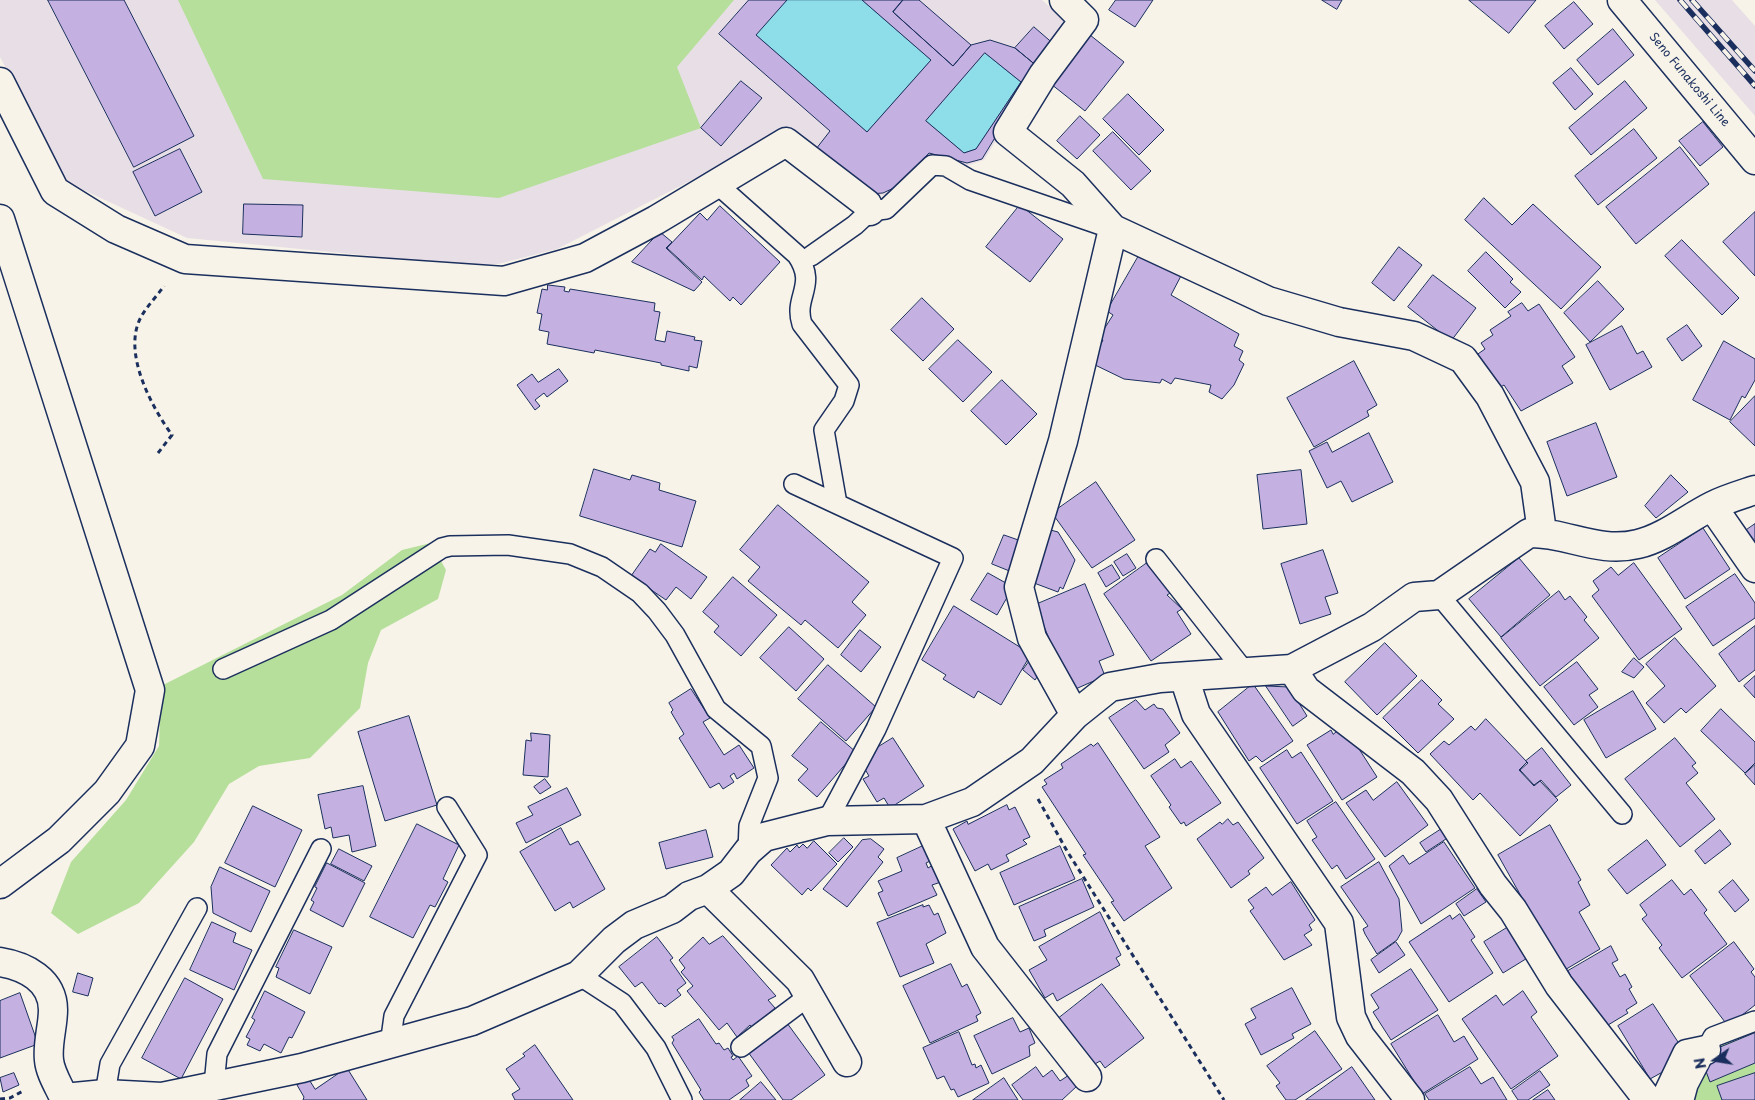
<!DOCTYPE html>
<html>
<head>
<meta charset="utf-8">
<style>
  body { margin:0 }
  #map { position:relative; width:1755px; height:1100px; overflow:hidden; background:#f7f3e8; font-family:"Playpen Sans",sans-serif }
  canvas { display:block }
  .north { position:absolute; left:1690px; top:1035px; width:50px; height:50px; -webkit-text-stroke:4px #f7f3e8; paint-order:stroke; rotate:257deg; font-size:14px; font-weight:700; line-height:20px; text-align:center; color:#1b2f5e }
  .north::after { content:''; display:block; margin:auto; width:18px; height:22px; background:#1b2f5e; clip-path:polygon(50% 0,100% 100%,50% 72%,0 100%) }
</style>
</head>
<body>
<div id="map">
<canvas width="1755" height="1100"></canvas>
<div class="north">N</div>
</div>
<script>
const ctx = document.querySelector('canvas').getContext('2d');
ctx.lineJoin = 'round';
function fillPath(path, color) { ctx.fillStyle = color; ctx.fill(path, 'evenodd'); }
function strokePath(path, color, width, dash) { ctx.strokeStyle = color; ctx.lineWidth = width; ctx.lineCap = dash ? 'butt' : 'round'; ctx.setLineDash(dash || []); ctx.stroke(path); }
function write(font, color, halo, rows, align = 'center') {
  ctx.font = font + ' "Playpen Sans",sans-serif'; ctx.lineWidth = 5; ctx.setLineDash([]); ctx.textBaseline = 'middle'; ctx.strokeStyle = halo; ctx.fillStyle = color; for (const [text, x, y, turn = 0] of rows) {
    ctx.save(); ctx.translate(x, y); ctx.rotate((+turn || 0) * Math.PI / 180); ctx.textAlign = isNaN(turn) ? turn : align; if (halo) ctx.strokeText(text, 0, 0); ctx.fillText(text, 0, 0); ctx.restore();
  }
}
const built = new Path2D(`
  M0,0H1042L1063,19L1062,42L1040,69L984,160L966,166L930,155L899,188L885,195L868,198L790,130L557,249L498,264H454L187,238L64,181L0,57Z
  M1655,0H1732L1755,26V116Z`);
const green = new Path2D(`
  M178,0H734L677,67L701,128L499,198L263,179Z
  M431,543L446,570L438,599L381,630L368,663L360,708L310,758L259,766L229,784L194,842L139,903L78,934L51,913L71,862L126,800L159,746L161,686L342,595L402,550Z
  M1755,1028V1100H1689L1721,1038Z`);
const water = new Path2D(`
  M787,0H862L931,60L867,132L756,35Z
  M985,53L1021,82L976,149L964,153L926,121Z`);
const building = new Path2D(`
  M48,0H124L194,136L134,167Z
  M749,0H787L756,35L867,132L931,60L862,0H903L893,12L953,66L971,45L990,40L1015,48L1038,67L982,159L967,163L929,153L898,186L883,193L868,194L816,149L830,131L719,34ZM985,53L1021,82L976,149L964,153L926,121Z
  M903,0H919L971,45L953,66L893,12Z
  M1116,0H1153L1135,27L1109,10Z
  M1322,0H1342L1337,9Z
  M1469,0H1536L1509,33Z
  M1574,2L1593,24L1564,49L1545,26Z
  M1034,27L1056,46L1038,67L1015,48Z
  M1613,29L1634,55L1598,85L1577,60Z
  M1090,35L1124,62L1085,111L1051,84Z
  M1571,68L1593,94L1575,110L1553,83Z
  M741,81L762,98L721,146L701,128Z
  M1625,81L1647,108L1591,155L1569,128Z
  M1128,94L1164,130L1139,155L1103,119Z
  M1080,116L1100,135L1077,159L1057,141Z
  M1703,122L1723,147L1700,166L1679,141Z
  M1634,129L1657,158L1598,205L1575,176Z
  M1113,132L1151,171L1131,190L1093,151Z
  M1680,147L1709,184L1636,244L1606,207Z
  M180,149L202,192L155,216L133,172Z
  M1484,198L1512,225L1533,204L1601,267L1561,309L1465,220Z
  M244,204L303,205L302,237L243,234Z
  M1020,205L1063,239L1030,282L986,247Z
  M720,206L780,262L741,305L733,297L730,301L704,276L702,280L667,248L700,213L707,220Z
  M1755,212V276L1723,242Z
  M660,232L672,242L666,248L702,282L694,291L632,262Z
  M1682,240L1739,298L1722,315L1665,256Z
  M1399,247L1422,265L1394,301L1372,283Z
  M1141,252L1183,272L1171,295L1239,334L1234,346L1243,351L1239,360L1244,364L1234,385L1222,399L1209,392L1211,385L1175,378L1171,384L1162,379L1160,383L1124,379L1091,363L1103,340L1099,337L1113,315L1107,311Z
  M1486,252L1513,279L1510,282L1521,292L1505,308L1468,271Z
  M1433,275L1476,308L1451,341L1408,307Z
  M1598,281L1624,309L1590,342L1564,313Z
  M548,285L565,287L564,291L569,292L570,289L655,303L654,311L660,312L655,340L665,342L667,331L695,337L694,340L702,341L697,368L689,366V371L661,365V363L595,350L594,353L547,344L549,332L539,330L542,314L537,313L542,289L547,290Z
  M922,298L954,329L923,361L891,330Z
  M1522,303L1528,311L1539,304L1575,357L1562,366L1573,383L1521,411L1504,385L1497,389L1475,356L1485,349L1481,343L1493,335L1490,330L1511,316L1508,312Z
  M1687,325L1702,346L1682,361L1667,339Z
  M1622,326L1637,354L1643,351L1652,367L1610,390L1586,345Z
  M958,340L992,372L963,402L929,369Z
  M1724,341L1755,359V380L1745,398L1742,396L1730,420L1693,400Z
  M1354,361L1377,405L1367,411L1369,416L1314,447L1287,398Z
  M559,369L568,381L547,397L544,393L535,400L540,406L535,410L517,385L532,374L538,382Z
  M1002,380L1037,414L1006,445L971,411Z
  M1755,396V446L1730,422Z
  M1596,423L1617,477L1567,496L1547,442Z
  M1369,433L1393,482L1352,502L1341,481L1327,488L1309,451L1327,442L1332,452Z
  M594,469L630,480L632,475L660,483L659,490L696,501L682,547L580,516Z
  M1301,470L1307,524L1263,529L1257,475Z
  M1671,475L1688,492L1656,518L1645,506Z
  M1096,482L1135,540L1092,568L1052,513Z
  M778,505L869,582L852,602L866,615L838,648L805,620L801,625L748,581L760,567L740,550Z
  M1755,524V546L1745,531Z
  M1043,528L1058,532L1075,560L1063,589L1060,587L1058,592L1026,580Z
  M1703,528L1730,569L1685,599L1658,558Z
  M1004,535L1024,542L1012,572L992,564Z
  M661,544L707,577L691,599L676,587L666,600L631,576L650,549L655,552Z
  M1323,550L1338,593L1325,597L1331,614L1300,624L1281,564Z
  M1127,554L1136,568L1123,576L1114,562Z
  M1519,558L1550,595L1501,637L1469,599Z
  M1147,563L1153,566L1172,592L1167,595L1182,609L1177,612L1191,634L1151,661L1104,594Z
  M1634,563L1682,629L1639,660L1592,596L1599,590L1593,581L1611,567L1618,575Z
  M1112,565L1120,578L1106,587L1098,573Z
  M988,573L1013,587L997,615L971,600Z
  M1735,574L1755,603V618L1713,646L1686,607Z
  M733,577L777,615L741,656L714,632L719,626L703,612Z
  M1085,584L1114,655L1099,661L1105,676L1071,691L1035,605Z
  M1559,591L1565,600L1570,596L1587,617L1584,620L1599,638L1540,686L1501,638Z
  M954,606L1031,654L1001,705L978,691L974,698L943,679L946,675L922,660Z
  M1755,626V670L1739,682L1719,654Z
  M789,627L824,659L796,691L760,658Z
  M860,630L881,647L861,672L841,655Z
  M1675,638L1716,686L1686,713L1681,708L1664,723L1646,703L1665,686L1646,664Z
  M1385,643L1417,676L1377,715L1345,682Z
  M1634,658L1644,667L1634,678L1622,672Z
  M1031,659L1043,668L1035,680L1023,670Z
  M1577,662L1598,689L1589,695L1598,707L1574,725L1544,687Z
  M828,665L876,707L846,741L798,699Z
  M1755,676V698L1744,686Z
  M1422,680L1442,700L1438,704L1454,719L1418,753L1383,718Z
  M1253,684L1293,741L1262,762L1256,756L1249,761L1218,712Z
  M1266,686L1289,687L1307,716L1293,726Z
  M691,689L710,718L703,722L724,755L739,745L754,768L737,779L734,773L730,776L734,782L723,789L719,783L710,788L679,738L684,734L671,712L673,710L669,703Z
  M1633,691L1656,729L1606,758L1584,720Z
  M1136,700L1145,710L1154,704L1157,708L1163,709L1180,733L1165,745L1169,752L1144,769L1109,718Z
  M1721,709L1755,742V763L1745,773L1701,731Z
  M409,716L437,805L385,821L358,732Z
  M1486,719L1527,762L1519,770L1534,786L1540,781L1558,800L1520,836L1480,793L1473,800L1430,754L1444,741L1449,745L1471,726L1475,730Z
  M821,722L856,752L817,797L798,780L808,769L792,756Z
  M1340,729L1349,741L1352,738L1377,777L1342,800L1307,745L1331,730L1333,734Z
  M531,733L550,735L548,777L523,775L526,740L531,741Z
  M893,738L924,786L890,808L884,798L877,802L863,779L869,776L863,766L871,761L867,754Z
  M1675,738L1696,763L1692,766L1698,773L1686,783L1715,819L1680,847L1625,779Z
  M1098,743L1160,837L1145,846L1172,888L1124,921L1111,902L1114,901L1083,855L1086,854L1042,787L1047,784L1044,780L1063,768L1061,764L1091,744L1093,746Z
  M1542,748L1571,785L1556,797L1541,780L1534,785L1520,770L1528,763L1526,761Z
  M1287,750L1292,758L1301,752L1333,801L1297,824L1260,768Z
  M1175,759L1181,768L1191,761L1221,803L1186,826L1184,822L1181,824L1169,807L1171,805L1151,776Z
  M1755,765V785L1745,774Z
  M545,779L551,787L540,794L534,787Z
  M1397,782L1428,825L1385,857L1346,803L1366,790L1373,800Z
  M363,786L376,846L352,852L349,835L333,838L331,827L325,829L318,795Z
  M567,788L581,815L526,843L516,823L533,815L528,807Z
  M1336,802L1375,859L1346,879L1337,865L1332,869L1312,840L1317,837L1307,821Z
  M1007,805L1009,810L1015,807L1030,837L1023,840L1027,844L1006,855L1009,861L991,870L988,864L975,871L953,829L967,821L968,824Z
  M253,806L302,830L275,887L225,863Z
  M1228,819L1233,825L1238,822L1264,858L1248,871L1250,874L1231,888L1197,839L1220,822L1222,824Z
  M417,824L459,845L443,879L448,882L435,907L430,905L413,938L370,917Z
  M1550,825L1581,880L1578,882L1590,905L1579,912L1600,949L1563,971L1498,855Z
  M561,828L570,845L578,841L605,889L573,908L570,902L555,911L520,852Z
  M1443,828L1449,837L1426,852L1420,843Z
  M706,830L713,857L666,869L659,843Z
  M1720,830L1731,844L1705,864L1695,851Z
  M844,838L853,847L838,862L829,853Z
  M871,839L884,849L878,857L883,862L847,907L823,889L862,840Z
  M1647,840L1666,865L1627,894L1608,870Z
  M814,841L837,864L811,891L808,888L802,895L771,865L787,848L790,852L797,845L799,848L803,844L807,848Z
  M1444,842L1475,888L1421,924L1389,866L1403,855L1409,864Z
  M923,846L930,861L926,863L928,868L933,865L941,882L932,885L937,895L888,916L878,893L883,891L878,881L902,871L897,858Z
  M1060,846L1075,879L1014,905L1000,873Z
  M339,849L372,866L364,881L331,864Z
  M1379,862L1399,899L1402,931L1397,940L1377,954L1365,934L1363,929L1368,926L1341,887Z
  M327,863L365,883L343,927L310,910L314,902L311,900L317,888L315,887Z
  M220,867L270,891L251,932L213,913L211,887Z
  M1082,879L1094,907L1044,930L1046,936L1034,941L1019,907Z
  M1672,880L1684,895L1691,889L1707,910L1704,913L1727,944L1682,978L1659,948L1662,945L1642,919L1647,915L1640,905Z
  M1733,880L1749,900L1735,912L1719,892Z
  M1291,882L1315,920L1309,925L1312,930L1304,935L1312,945L1284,960L1250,911L1254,908L1248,900L1266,887L1272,895Z
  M1477,889L1486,902L1464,916L1456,904Z
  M923,905V907L929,905L934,915L938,913L946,933L926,944L934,963L900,977L877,923Z
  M1100,912L1121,955L1116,958L1120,965L1057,1001L1053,993L1045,998L1029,970L1047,960L1039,947Z
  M1460,914L1475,937L1471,940L1493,973L1449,1002L1409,942L1450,915L1452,919Z
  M212,922L236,933L233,942L252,950L234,990L190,970Z
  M1510,926L1529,957L1503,973L1484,942Z
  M294,930L332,947L310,994L276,977L279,968L276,967Z
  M723,936L776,996L768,1000L775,1008L752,1028L750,1025L737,1037L727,1023L719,1030L687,991L693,986L681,972L685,968L679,960L703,937L709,944Z
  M657,937L673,958L670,960L686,983L677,990L681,995L665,1007L661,1003L659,1004L642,982L635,987L619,967Z
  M1396,942L1405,955L1379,973L1371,960Z
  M1734,942L1754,969L1751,972L1755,977V1005L1728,1026L1690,976Z
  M1611,946L1618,960L1612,963L1620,977L1625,974L1632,987L1629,989L1637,1003L1626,1010L1628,1013L1603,1028L1589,1009L1568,971Z
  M951,964L962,987L967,984L981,1013L976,1016L978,1021L930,1043L903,986Z
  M1411,969L1438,1010L1391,1040L1373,1012L1379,1008L1371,995Z
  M78,973L93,978L88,996L73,992Z
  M185,978L223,999L181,1079L142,1058Z
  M1102,984L1144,1038L1105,1068L1100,1061L1095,1064L1059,1018Z
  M1292,988L1311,1024L1292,1034L1294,1038L1261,1055L1245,1024L1256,1018L1251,1009Z
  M265,991L305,1012L292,1038L289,1037L281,1053L264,1044L260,1051L247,1045L250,1039L246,1037L255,1020L252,1018Z
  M1523,991L1537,1012L1531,1017L1558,1056L1511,1089L1462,1019L1496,995L1503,1005Z
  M20,993L38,1044L0,1058V1001Z
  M1653,1004L1680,1045L1668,1069L1650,1079L1618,1026Z
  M1438,1015L1454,1042L1464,1036L1478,1059L1422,1094L1391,1044Z
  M1013,1018L1020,1032L1029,1028L1035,1043L1029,1046L1030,1056L992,1074L974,1036Z
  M699,1019L716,1044L719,1043L724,1050L728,1048L733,1056L731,1057L733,1060L738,1056L752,1076L746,1080L749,1086L729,1100H704L699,1092L701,1090L672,1043L674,1040L672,1037Z
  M787,1023L825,1075L791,1100H783L748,1052Z
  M1315,1031L1342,1069L1295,1100H1286L1276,1086L1280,1083L1267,1066Z
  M959,1032L972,1065L975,1064L976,1068L981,1065L989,1083L958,1097L954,1089L951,1090L944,1076L937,1079L923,1048Z
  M1755,1033V1063L1710,1082L1704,1066L1718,1060L1714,1050Z
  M535,1045L573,1100H515L512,1094L520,1089L506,1069L525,1056L523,1054Z
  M1036,1067L1043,1077L1052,1070L1060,1081L1069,1075L1077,1086L1062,1100H1023L1012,1085Z
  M1352,1067L1375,1100H1306Z
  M1470,1067L1481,1084L1493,1077L1507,1100H1429L1425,1094Z
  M347,1068L367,1100H303L304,1097L297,1085L308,1078L315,1089Z
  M1540,1071L1550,1085L1528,1100H1518L1512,1091Z
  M14,1073L19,1085L3,1092L0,1078Z
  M1755,1073V1100H1722L1717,1086Z
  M1004,1078L1018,1100H973Z
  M761,1082L776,1100H740Z
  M1548,1090L1555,1100H1533Z`);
const path = new Path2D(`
  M158,453L172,435C151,406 122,352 141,317C147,306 157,296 164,286
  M1038,799L1067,851L1224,1100
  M0,1099L10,1098L23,1091`);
const service = new Path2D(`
  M717,184L797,255C818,286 793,296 802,324L849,385L844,401L824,430L837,504
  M811,256L855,225L870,211L886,209L932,165L946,166L970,180L1110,228
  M794,484L953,558L876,729L827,821
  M1156,559L1245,672
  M1439,595L1622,814
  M223,669L331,620L442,548L450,546L508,545L570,554L602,567L640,593L657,611L675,635L716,709L761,746L768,778L749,826L748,851
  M579,975L622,1003L656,1048L682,1100
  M390,1045L394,1016L477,855L447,807
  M741,1047L809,996
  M214,1085L217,1054L321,849
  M105,1094L110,1064L197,908
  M1684,1100L1688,1085L1713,1037L1755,1021`);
const minor = new Path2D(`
  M1064,0L1084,20L1043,75L1008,132L1073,184L1113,229L1268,301L1339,322L1414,336L1463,359L1490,396L1535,482L1542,532
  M0,82L55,191L116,229L185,259L504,281L585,258L656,220L786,142L867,204L870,211
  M0,219L150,690L140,746L107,792L59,840L0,884
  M1712,506L1755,568
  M1292,669L1306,690L1413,772L1439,800L1493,885L1513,910L1559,985L1648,1100
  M1184,677L1196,714L1339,923L1351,1017L1360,1036L1410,1100
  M1075,715L1032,638L1019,587L1063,441L1113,229
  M926,819L985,947L1087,1077
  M708,889L800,980L847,1062
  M0,962C25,966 53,980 53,1010C53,1026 47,1044 49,1060C50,1073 60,1088 65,1100
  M64,1098L105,1094L162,1097L302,1068L472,1021L579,975L614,940L634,925L672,909L689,896L708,889L731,873L748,851L764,837L827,821L926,819L972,802L1032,761L1075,715L1110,687L1160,678L1292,669L1372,627L1414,597L1439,595L1529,533C1567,532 1598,554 1638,544C1664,538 1688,518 1712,506C1726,499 1740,495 1755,490
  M1665,1100L1687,1054L1706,1050`);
const secondary = new Path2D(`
  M1622,0L1755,160`);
const rail = new Path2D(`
  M1680,0L1755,86
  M1692,0L1755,71`);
const streetNames = [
  ["Seno Funakoshi Line",1689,80,50]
];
fillPath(built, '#e8dfe6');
fillPath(green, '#b6df9b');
fillPath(water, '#8ddee8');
strokePath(water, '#5f98b1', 1);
fillPath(building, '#c5b1e1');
strokePath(building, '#1b2f5e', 1);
strokePath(service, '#1b2f5e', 22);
strokePath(minor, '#1b2f5e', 31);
strokePath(secondary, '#1b2f5e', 31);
strokePath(path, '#1b2f5e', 3, [5, 4]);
strokePath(service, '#f7f3e8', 19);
strokePath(minor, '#f7f3e8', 28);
strokePath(secondary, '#f7f3e8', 28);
strokePath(rail, '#1b2f5e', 5.5);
strokePath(rail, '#f7f3e8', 4, [11]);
write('12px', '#1b2f5e', '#f7f3e8', streetNames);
</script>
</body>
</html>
